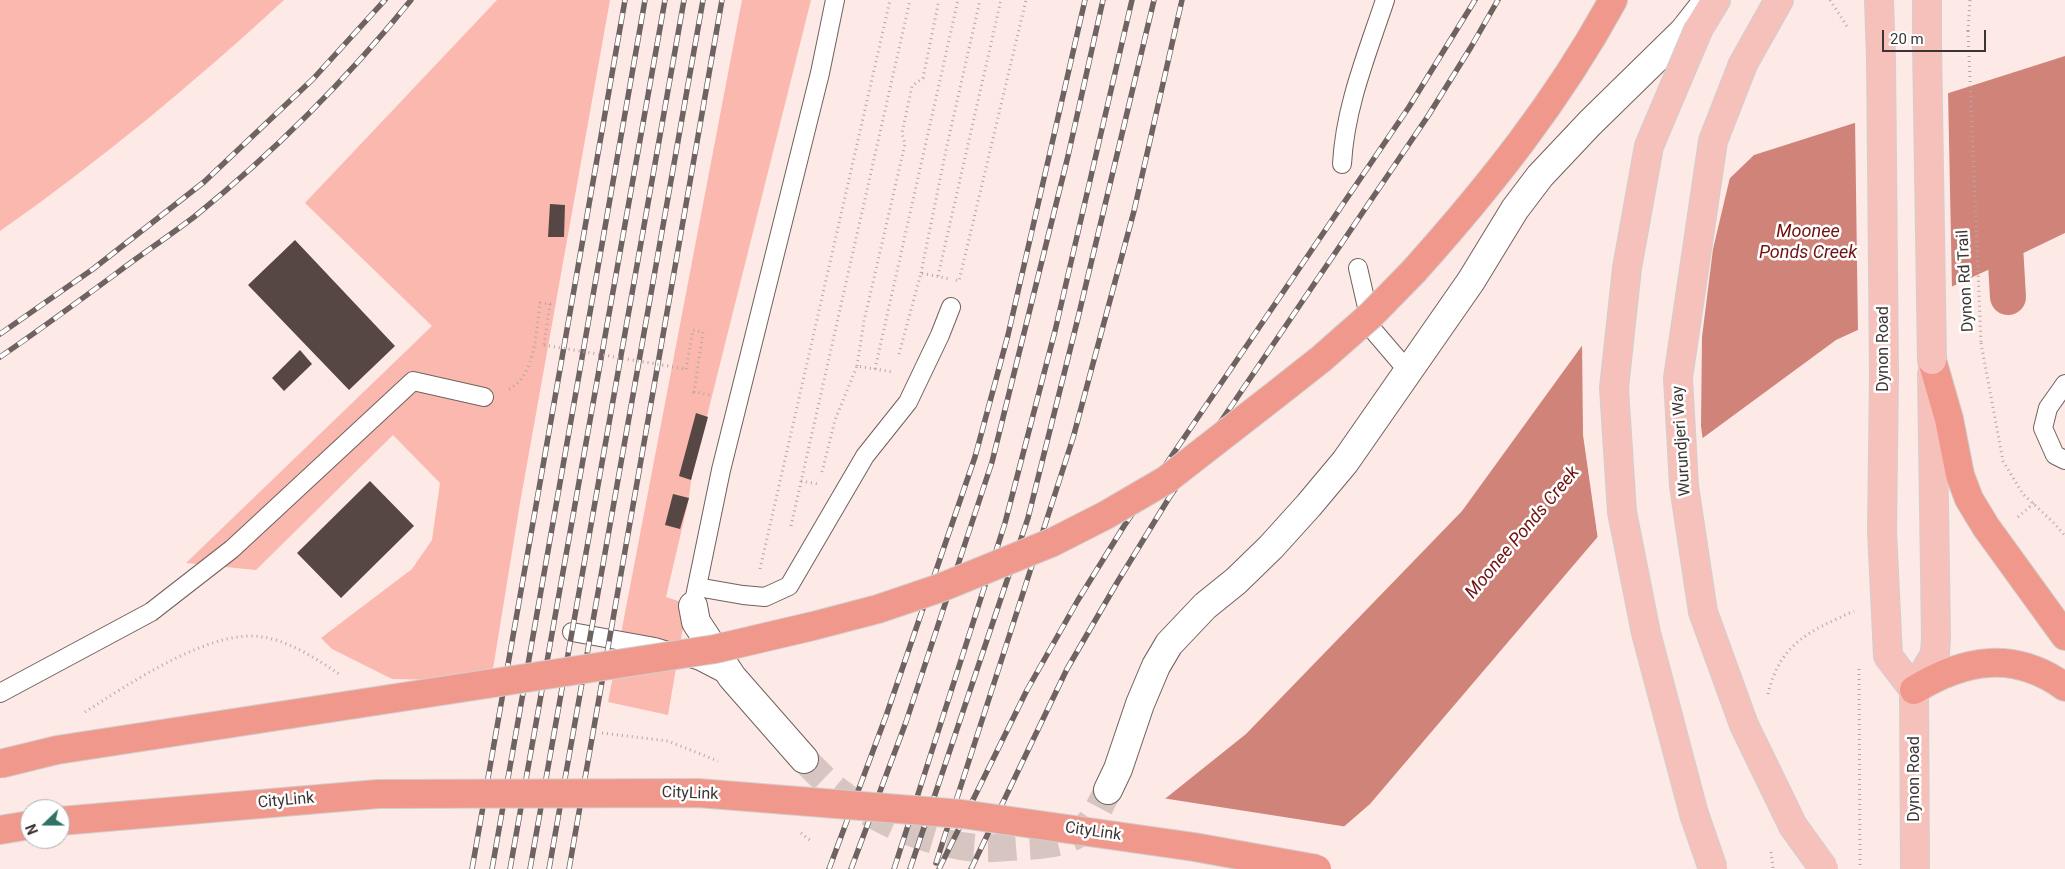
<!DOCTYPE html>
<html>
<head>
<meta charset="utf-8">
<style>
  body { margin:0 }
  #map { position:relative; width:2065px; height:869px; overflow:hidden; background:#fde9e6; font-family:Roboto,sans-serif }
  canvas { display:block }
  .north { position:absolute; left:20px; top:799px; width:50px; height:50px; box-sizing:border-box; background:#fff; border:1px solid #b1aeae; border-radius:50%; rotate:248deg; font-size:14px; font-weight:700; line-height:20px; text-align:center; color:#3d3534 }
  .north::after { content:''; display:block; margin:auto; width:18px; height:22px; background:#2f7365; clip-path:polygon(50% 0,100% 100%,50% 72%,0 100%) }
  .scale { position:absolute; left:1882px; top:30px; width:104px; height:22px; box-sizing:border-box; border:2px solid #3d3534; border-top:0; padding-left:6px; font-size:15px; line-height:18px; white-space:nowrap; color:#3d3534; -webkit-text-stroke:4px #fff; paint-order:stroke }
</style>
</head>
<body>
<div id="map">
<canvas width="2065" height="869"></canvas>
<div class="north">N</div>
<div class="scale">20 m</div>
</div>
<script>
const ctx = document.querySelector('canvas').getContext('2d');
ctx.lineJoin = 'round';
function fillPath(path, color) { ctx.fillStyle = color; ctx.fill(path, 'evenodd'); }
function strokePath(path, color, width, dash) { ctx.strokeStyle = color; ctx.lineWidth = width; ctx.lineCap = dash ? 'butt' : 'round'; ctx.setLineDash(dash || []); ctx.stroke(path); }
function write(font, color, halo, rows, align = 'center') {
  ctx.font = font + ' Roboto,sans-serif'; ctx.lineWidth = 5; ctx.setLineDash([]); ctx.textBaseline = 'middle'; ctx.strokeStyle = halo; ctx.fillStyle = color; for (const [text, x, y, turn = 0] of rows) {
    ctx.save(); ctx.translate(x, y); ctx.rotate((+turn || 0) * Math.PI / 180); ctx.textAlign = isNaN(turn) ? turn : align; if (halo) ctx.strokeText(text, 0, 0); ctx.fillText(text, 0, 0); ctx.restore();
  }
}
const green = new Path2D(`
  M0,0H284C194,83 100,161 0,231Z
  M497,0H610L520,503L491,681L392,679L332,649L321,638L412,569L432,540L440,483L393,435L256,570L186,563L432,326L305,203Z
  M742,0H811L691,480L689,498L666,597L687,604L668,715L608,702Z`);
const water = new Path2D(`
  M2065,56V233L1990,269L1836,340L1647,479L1370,804L1295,869H1048L1116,838L1246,734L1462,511L1642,263L1754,155Z`);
const pier = new Path2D(`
  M1948,90L1952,289L1858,333L1855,120Z
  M1731,173L1713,249L1702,337L1701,426L1703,441L1649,481L1598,540L1583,435L1582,341L1640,261Z
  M357,761L708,843L831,867L833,869H0V852L47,839H60V835L317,762Z
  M1162,798L1348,827L1299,869H1045L1114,836Z`);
const canal = new Path2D(`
  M1993,214L2005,246L2008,297`);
const building = new Path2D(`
  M550,204L565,205L564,237H548Z
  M295,240L395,346L349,390L248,285Z
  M300,350L312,364L284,391L272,378Z
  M696,413L708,417L691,480L679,476Z
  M370,481L414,526L341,598L297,553Z
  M673,494L689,498L680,529L665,525Z`);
const streetTunnel = new Path2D(`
  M804,759C816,771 829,785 843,795C877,822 934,845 977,848C992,849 1008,847 1023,846C1043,845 1069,844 1084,829C1095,819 1101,803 1108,790`);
const path = new Path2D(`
  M1830,0L1848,28
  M1968,31L1970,0
  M921,273L946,150L980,0
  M938,276L1001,0
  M956,280L959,281L1026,0
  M1981,343L2003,461L2023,494L2055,524L2065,536
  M899,354L921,273L950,279
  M857,366L864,321L905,144L902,133L912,86L923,78L939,0
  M686,369L693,330L703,332L694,392L711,395
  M875,369L958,0
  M509,389C536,376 536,330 540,303L550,304L544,345
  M822,472L835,420L857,366L893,372
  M801,481L818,484
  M2018,517L2034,503
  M791,526L910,0
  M760,569L890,0
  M1859,669L1860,869
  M1768,694C1780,643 1810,631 1854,611
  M85,712C129,684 211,628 263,637C289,641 317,659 339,674
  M602,733L668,741L718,761
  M801,833L811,841
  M1771,852L1773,869`);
const lane = new Path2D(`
  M1342,164C1345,107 1367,54 1385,0
  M1358,268L1372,329L1408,371
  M2065,384L2048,408L2043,428L2055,455L2065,460
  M697,587L743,595L765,597L789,586L865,456L908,402L940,335L951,307
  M693,606L721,470L820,73L835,0
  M572,632L655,647L700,661L729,676
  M0,693L151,612L232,549L413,381L484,397`);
const street = new Path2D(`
  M693,606L696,622L732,677L804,759
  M1108,790L1118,769L1140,704L1156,666L1169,644L1205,606L1236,581L1271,547L1309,505L1345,462L1471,281L1515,209L1540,176L1590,123L1684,31L1706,3`);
const primary = new Path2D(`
  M1879,0L1881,59
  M1927,0V44
  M1699,28L1716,0
  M1743,64L1779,0
  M1884,374L1882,531L1888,656L1914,690
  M1915,869L1914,690L1935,654L1936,637L1932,374`);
const highway = new Path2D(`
  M1414,271C1490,186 1558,101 1613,0
  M1932,360L1949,419L1960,475L1969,499L1986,527L2065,636
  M1914,690C1964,659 2014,650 2065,687
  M0,830L30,825`);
const rail = new Path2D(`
  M0,334L93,269L204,182L313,79L385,0
  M0,357C44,327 87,295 129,264C151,248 173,233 194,217C273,153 347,79 411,0
  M936,863L1073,438L1134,211L1182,0
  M472,869L625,0
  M492,869L645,0
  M510,869L665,0
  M530,869L684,0
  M549,869L703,0
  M569,869L722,0
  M829,869L886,716L975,457L1008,335L1085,0
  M851,869L906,722L992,462L1068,156L1103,0
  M894,869L1005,523L1055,331L1132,0
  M910,869L1028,518L1077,322L1154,0
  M939,869L1027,690L1078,600L1124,526L1409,107L1475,0
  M971,869L1067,669L1118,581L1169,498L1428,116L1471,47L1498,0`);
const pathBridge = new Path2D(`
  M1968,31L1981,343
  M544,345L686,369`);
const primaryBridge = new Path2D(`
  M1699,28L1649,146L1627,268L1614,388L1622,512L1646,633L1694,814L1713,869
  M1927,44L1932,360
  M1881,59L1884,374
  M1743,64L1713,141L1678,378L1684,486L1703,612L1744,725L1793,826L1824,869`);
const highwayBridge = new Path2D(`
  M0,764L57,750L715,649L813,626L878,609L940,588L1053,542L1106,515L1166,480L1274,396L1321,359L1371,315L1414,271
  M60,821L378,794L698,793L962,814L1194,847L1317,869`);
const streetNames = [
  ["Dynon Rd Trail",1966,281,-93],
  ["Dynon Road",1884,349,-90],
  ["Wurundjeri Way",1682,441,-94],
  ["Dynon Road",1915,779,-90],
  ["CityLink",690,794,2],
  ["CityLink",286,801,-5],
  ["CityLink",1093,832,8]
];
const waterNames = [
  ["Moonee",1808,232],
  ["Ponds Creek",1808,253],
  ["Moonee Ponds Creek",1523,533,-50]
];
fillPath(green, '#fab8af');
fillPath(water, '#d08379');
fillPath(pier, '#fde9e6');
strokePath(canal, '#d08379', 36);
fillPath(building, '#564644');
strokePath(streetTunnel, '#d7c5c2', 28, [28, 14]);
strokePath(lane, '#71615e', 20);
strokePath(street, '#71615e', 30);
strokePath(primary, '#d0cfce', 30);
strokePath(highway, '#d0cfce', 30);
strokePath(path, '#b5a6a4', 3, [1, 4]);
strokePath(lane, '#fff', 18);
strokePath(street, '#fff', 28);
strokePath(primary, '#f7c1bb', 28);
strokePath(highway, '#f1988d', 28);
strokePath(rail, '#6e6361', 5.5);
strokePath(rail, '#fff', 4, [11]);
strokePath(primaryBridge, '#d0cfce', 30, []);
strokePath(highwayBridge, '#d0cfce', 30, []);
strokePath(pathBridge, '#b5a6a4', 3, [1, 4]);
strokePath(primaryBridge, '#f7c1bb', 28);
strokePath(highwayBridge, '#f1988d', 28);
write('16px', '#3d3534', '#fff', streetNames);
write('italic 18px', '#6e110f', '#fff', waterNames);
</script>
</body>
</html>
